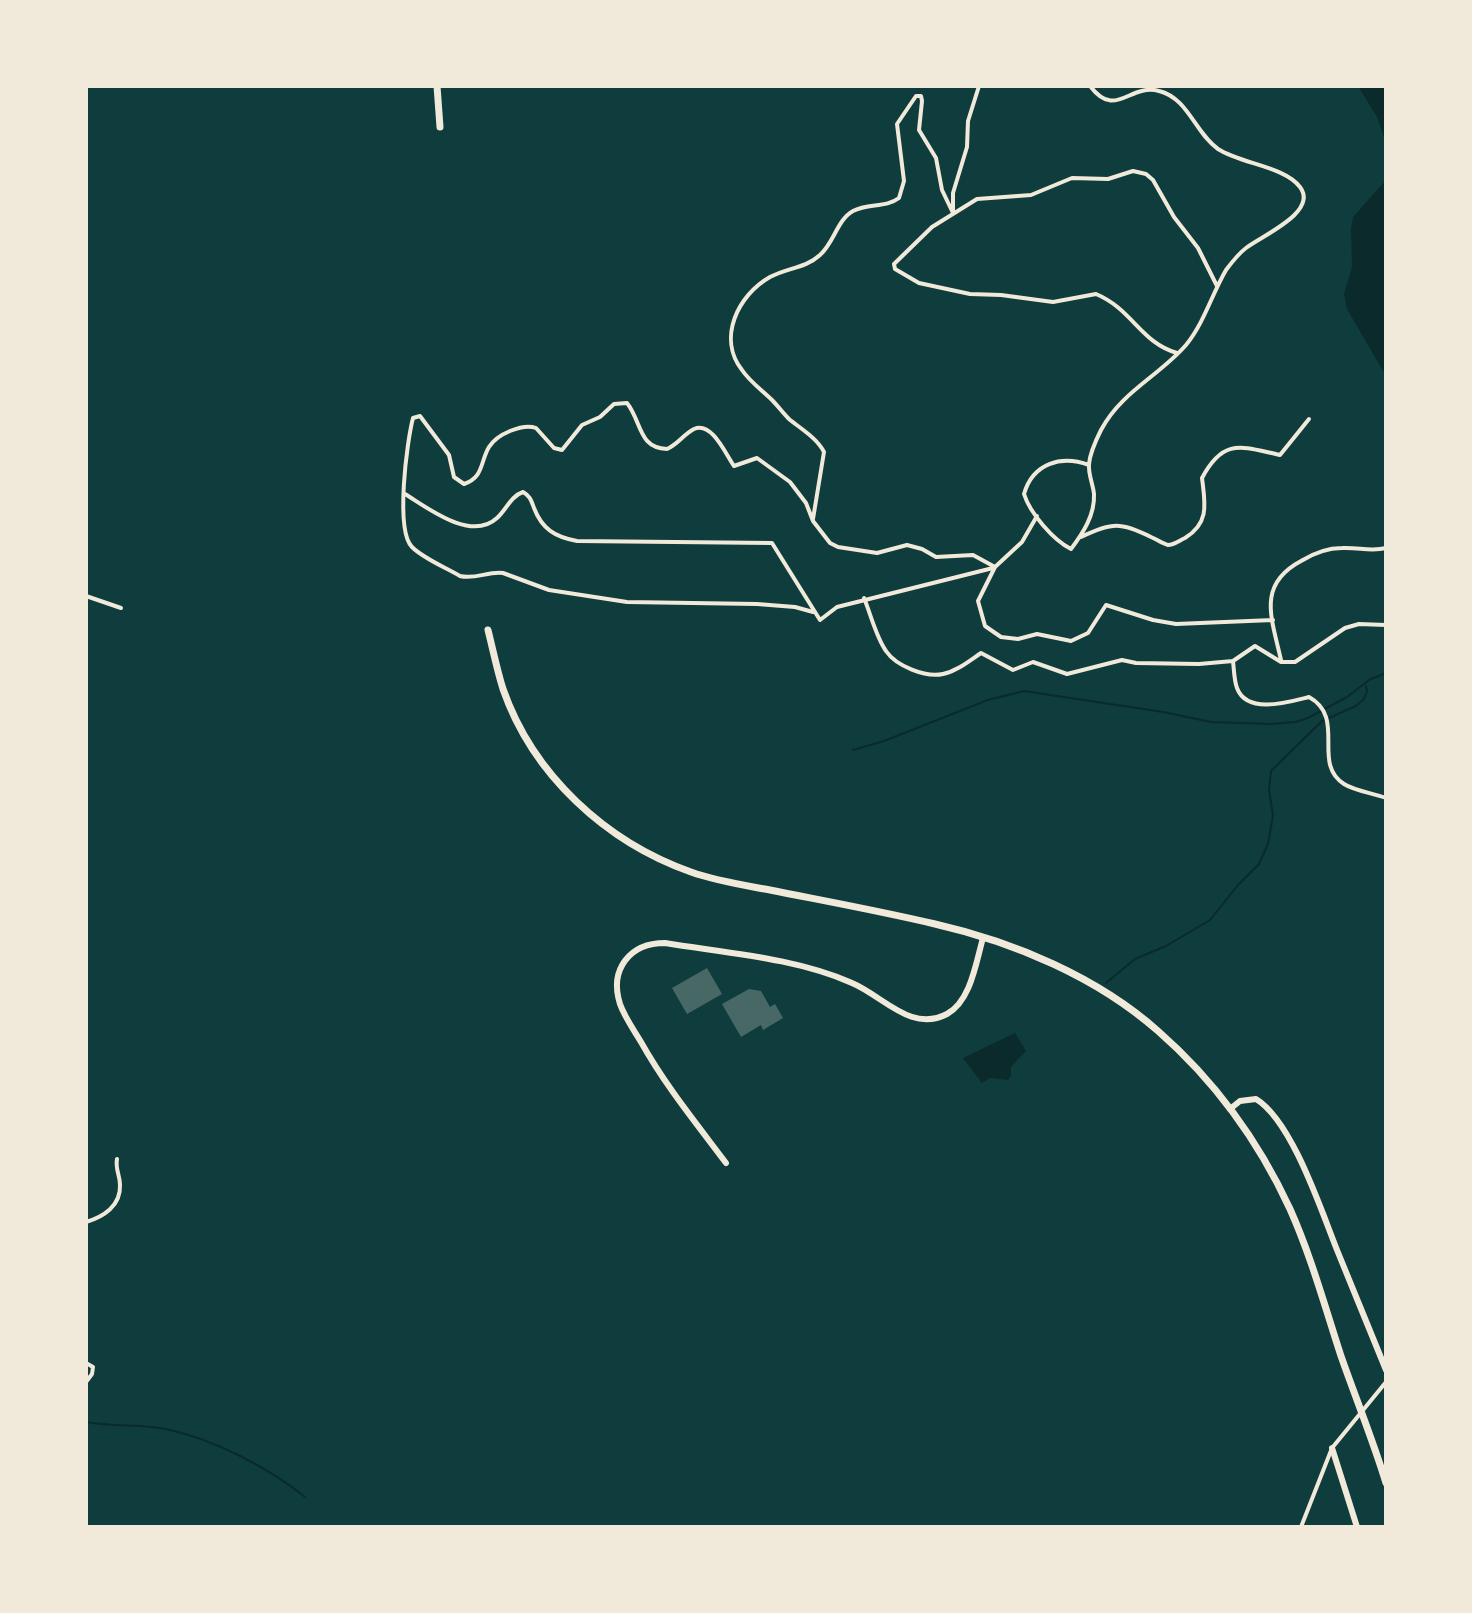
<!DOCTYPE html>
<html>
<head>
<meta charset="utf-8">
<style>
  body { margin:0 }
  #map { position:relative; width:1472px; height:1613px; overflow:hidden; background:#0f3d3e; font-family:Overpass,sans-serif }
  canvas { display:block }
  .frame { position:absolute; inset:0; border:88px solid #f1e9da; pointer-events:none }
</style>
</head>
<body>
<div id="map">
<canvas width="1472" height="1613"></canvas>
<div class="frame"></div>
</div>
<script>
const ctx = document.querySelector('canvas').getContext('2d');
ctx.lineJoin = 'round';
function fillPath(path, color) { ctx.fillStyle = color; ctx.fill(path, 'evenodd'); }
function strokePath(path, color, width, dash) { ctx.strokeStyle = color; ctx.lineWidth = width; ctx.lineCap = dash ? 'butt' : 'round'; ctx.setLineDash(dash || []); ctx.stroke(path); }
const water = new Path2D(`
  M1358,86H1386V143L1377,117Z
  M1386,180V376L1347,309L1344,294L1352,267L1351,229L1353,217Z
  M1015,1033L1026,1051L1011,1067V1075L1008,1080L990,1078L982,1083L963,1058Z`);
const stream = new Path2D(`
  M853,750L884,741L988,700L1024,691L1163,712L1211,722L1271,724L1295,722L1308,718L1347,697L1369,680L1386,673
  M1106,983L1135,959L1166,946L1210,920L1238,885L1259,864L1268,844L1273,816L1269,790L1271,771L1322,721L1356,706L1364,699L1367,691L1366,686
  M86,1422C113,1427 140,1424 166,1429C213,1439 268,1467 305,1497`);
const building = new Path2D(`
  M707,968L722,994L687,1014L672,988Z
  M749,989L761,991L770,1007L775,1004L783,1018L763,1030L761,1025L741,1037L722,1004Z`);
const minor = new Path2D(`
  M953,211V193L967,147L968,121L979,86
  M1177,353C1141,343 1132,309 1096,294L1053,302L1001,295L970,294L919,283L895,269L894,264L932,227L977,199L1031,195L1072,178L1108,179L1133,171L1146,174L1153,180L1174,217L1198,248L1217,286
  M1089,465C1061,455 1033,463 1024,494C1030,513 1053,540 1071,549C1083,533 1095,515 1094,494C1093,484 1088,474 1089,464C1090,453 1096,440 1101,430C1121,392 1159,376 1186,345C1204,323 1212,294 1226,270C1232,262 1238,254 1246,248C1261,236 1319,212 1300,187C1284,166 1241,164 1218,149C1195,133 1188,98 1159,91C1129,83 1116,120 1090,86
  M405,494C428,508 471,542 497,518C506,510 511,496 523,492C530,496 531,500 534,508C542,529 555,537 577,541L772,543L820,620L837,607L993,568
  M1037,516L1022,542L995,567L978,601L985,626L1001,637L1018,639L1037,634L1071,641L1088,633L1106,605L1153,620L1176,624L1273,620
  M813,519L824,452C817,438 801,429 789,419C783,413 778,406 772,400C762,390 750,382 742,370C717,338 738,295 770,277C787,268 806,268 820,255C834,243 837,220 853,211C868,203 886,208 899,198L904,181L897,124L916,96H921L922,101L919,130L936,158L942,190L953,213
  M1081,537C1112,522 1121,522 1151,537C1156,539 1163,544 1168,545C1174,545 1180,540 1185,538C1210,523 1205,503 1202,478C1224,437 1242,447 1280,455L1309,419
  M86,596L121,608
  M864,598C871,615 876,637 886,651C896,666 926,678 943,674C957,671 969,661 981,653L1013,670L1033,662L1067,674L1122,660L1136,663L1199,664L1233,661L1255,646L1281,662H1295L1345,628L1359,624L1386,625
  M813,612L795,607L757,604L627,602L549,590L503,573C488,571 475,580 460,576C445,567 424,559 412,547C395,530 407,441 413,418L420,416L449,455L454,477L464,484C484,477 480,462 489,447C497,434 523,423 536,428L554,448L562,450L582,425L600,417L614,404L627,403C642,422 638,448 667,449C678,444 684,434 694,429C712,421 726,455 734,466L757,458L790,482L806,503L813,521L830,543L838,547L877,553L907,545L922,549L936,557L973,555L995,567
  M1281,660C1272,619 1256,585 1301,561C1314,553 1327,548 1342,548C1358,547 1371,552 1386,548
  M1233,661C1234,669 1234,680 1237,688C1247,715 1289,702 1309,697C1347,718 1311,763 1344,784C1355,791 1373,793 1386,798
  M86,1222C103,1217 121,1206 120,1185C120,1175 115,1169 117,1159
  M86,1363L93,1367L92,1374L86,1382
  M1301,1527L1332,1448L1386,1382`);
const tertiary = new Path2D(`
  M1230,1109L1240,1101L1256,1099C1292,1121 1321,1210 1337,1250C1353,1290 1370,1330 1386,1370
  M726,1163C696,1123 665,1085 641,1042C634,1030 625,1018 620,1004C609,969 630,943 665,943C726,953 796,958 852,983C883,996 911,1033 947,1014C971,1001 976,962 983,938
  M1332,1448L1357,1527`);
const trunk = new Path2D(`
  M437,86L440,127
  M488,630C493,650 497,670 503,689C533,775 606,842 691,872C716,881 743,885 770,890C825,901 880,911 935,924C1014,942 1097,977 1158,1031C1214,1080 1259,1142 1290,1209C1311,1256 1325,1307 1341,1356C1356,1399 1373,1440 1386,1483`);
fillPath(water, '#0a2a2b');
strokePath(stream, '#0a2a2b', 2);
fillPath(building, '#486865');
strokePath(minor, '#f1e9da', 4);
strokePath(tertiary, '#f1e9da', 6);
strokePath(trunk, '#f1e9da', 7);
</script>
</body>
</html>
